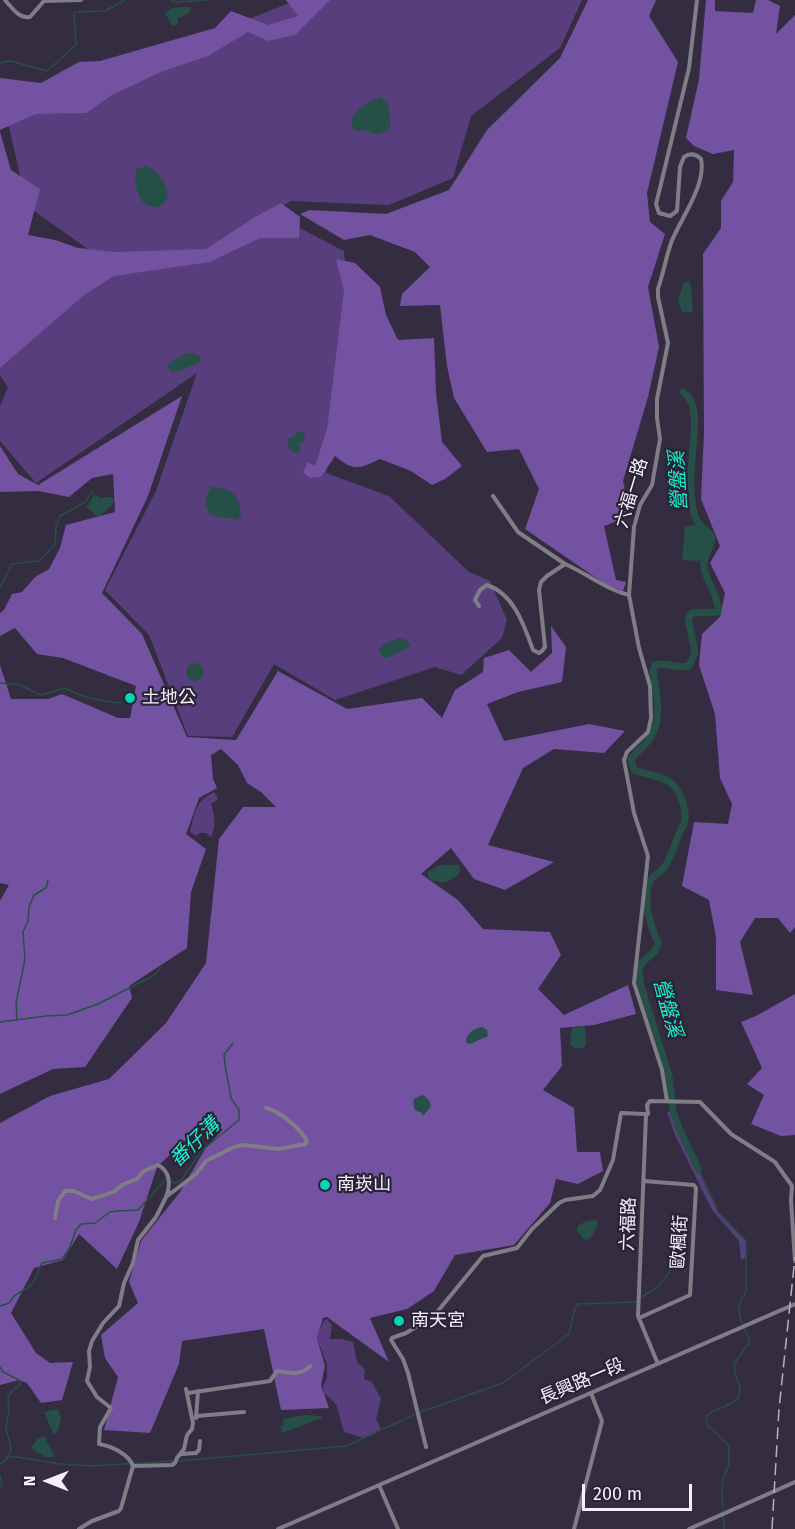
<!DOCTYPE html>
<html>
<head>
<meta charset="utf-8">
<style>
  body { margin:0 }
  #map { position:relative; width:795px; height:1529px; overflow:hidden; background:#342d41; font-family:"Fira Sans",sans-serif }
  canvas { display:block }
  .north { position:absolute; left:18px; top:1451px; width:60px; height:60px; -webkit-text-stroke:4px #2a2336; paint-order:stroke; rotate:270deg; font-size:16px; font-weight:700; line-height:24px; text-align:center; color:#f4f0fd }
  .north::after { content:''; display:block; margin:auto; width:21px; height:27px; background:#f4f0fd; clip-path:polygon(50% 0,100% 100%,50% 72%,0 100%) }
  .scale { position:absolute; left:582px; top:1484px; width:110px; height:27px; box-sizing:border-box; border:3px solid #f4f0fd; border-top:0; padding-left:8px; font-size:18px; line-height:21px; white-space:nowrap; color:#f4f0fd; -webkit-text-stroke:4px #2a2336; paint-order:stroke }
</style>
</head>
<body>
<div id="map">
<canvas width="795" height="1529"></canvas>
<div class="north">N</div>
<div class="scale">200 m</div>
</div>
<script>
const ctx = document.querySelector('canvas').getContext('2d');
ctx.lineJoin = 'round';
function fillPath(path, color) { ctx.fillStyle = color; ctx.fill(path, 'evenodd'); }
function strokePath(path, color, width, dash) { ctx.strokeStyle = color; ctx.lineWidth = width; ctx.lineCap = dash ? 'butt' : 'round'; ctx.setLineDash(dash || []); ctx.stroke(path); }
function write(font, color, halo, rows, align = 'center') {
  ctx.font = font + ' "Fira Sans","Noto Sans TC",sans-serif'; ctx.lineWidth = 4.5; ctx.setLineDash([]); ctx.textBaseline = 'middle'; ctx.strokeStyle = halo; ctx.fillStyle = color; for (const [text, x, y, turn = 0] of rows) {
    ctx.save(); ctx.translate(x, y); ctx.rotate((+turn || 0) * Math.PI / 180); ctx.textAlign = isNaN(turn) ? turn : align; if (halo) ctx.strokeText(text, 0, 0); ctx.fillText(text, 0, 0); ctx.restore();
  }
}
const green = new Path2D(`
  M297,0H582L560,48L471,116L453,178L389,205L291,201L209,252L102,259L27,206L6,114Z
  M286,221L344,251L350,308L326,473L389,496L469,572L490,581L507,620L502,638L461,675L435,667L335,700L274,664L232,737L188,736L149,635L105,590L156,491L197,373L36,483L0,441V406L8,387L0,375V356L108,265L209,257Z
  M214,792L218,799L211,804C215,814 216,827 211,837L206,833H200L196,836L190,832C195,812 194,803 214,792Z
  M672,1110L679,1128L718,1213L746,1241V1257L741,1260L739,1241L712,1210L675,1135L667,1112Z
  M327,1319L332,1325L330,1339H341L353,1342L357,1362L365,1370L364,1379L372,1382L381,1399L376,1419L381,1429L364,1438L344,1432L336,1404L324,1393L323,1386L327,1378V1364L317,1338L323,1322Z`);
const forest = new Path2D(`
  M286,0H330L295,35L268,41L248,32L208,56L161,72L112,95L86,113L36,114L0,130V78L41,83L79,62L100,61L215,28L231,11L268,25L298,16Z
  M588,0H656L649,16L678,62L647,193L650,222L665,234L648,287L659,347L648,397L623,481L630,516L604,526L616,580L626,582L623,591L605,584L525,529L539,489L519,449L487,452L454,398L447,366L440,305L400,306L402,294L430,267L415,252L370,235L344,240L300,214L310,210L386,214L449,190L487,130L560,58Z
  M706,0H715V11L753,13L756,0H768L780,6L776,34L795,15V927L790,933L778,918H755L740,942L753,995L716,990V937L709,900L682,886L694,822L728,824L732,804L720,778L715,714L699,665L702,634L720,617L725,593L710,563L720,546L701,499L704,432L703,254L721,228V201L733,182L734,150L713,154L694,146L686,138L699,79Z
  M0,132L11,170L40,189L28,235L55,240L78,248L115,252L206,249L255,217L281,203L300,217L299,238H260L210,262L114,276L84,295L0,368Z
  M336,259L355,263L380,287L386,315L398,340L434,338L436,393L442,442L462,466L445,479L432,485L411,471L380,459C358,469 355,472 335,456L321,477L310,478L303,472L308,462L315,466L327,429L344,291Z
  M182,396L148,496L102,593L142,634L187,737L236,740L278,671L347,709L422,698L442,718L455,690L483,672L484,658L509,650L531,672L552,653L551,626L566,647L562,682L518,692L487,704L504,741L589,724L625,731L604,753L554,749L523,768L488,845L554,862L505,890L474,879L451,848L421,874L458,900L483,929L550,932L561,955L538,989L564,1015L628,985L636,1014L594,1025L560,1028L562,1066L543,1090L574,1108L577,1152H600L603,1171L578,1184L556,1179L550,1203L514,1245L455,1255L434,1291L407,1309L370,1318L389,1362L327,1317L323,1318L317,1338L325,1366L321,1385L329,1408L281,1410L264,1329L182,1341L179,1364L150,1433L104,1430L118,1377L105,1358L101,1335L138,1303L129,1282L141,1241L180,1192L205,1149L223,1129L194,1132L157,1167L139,1222L117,1269L79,1234L63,1260L34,1268L11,1313L36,1353L50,1363L73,1362L62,1400L41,1403L27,1383L19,1380L0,1385V1123L50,1096L109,1079L166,1023L206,963L219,839L243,807H276L261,792L247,783L238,765L221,749L211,755L213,779L217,788L199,798L186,834L206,849L191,892L187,948L129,986L132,998L85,1067L53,1069L0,1094V901L9,885L0,883V665L11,699H48L62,694L118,718H130L136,686L63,658L37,654L15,628L0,636V613L4,610L12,594L22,592L35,577L49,569L60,548L66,525L115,512L113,474L92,478L69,497L38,491L0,492V446L18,474L38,485Z
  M795,994V1135L781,1136L751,1124L764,1095L747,1084L762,1068L741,1022L756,1016Z`);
const water = new Path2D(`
  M182,7H190L191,10L186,15L178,18V24L172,26L165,13L172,8Z
  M380,97L388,102L391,127C372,144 375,127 357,131L353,128L351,120C356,110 369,100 380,97Z
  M146,166C154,169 158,173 163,180C183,212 130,224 136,169Z
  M688,281L690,283C691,290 694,306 692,312H682L678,301L683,284Z
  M193,353L199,356L202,361L178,372H171L168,368L169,364L184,354Z
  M297,431L304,433L305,438L303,442L299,444L300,452L295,453L290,451L288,446V438L294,437Z
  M211,487C230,486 242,498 241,516L237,520L210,515C203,504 205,498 211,487Z
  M94,494L100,498L111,497L114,500L112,505L100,516H96L86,506L90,503Z
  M695,525L708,535V548L699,561L682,560L685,527Z
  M399,638L407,640L411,646L388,658H383L379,650L382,645Z
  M186 672a9 9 0 1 1 18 0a9 9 0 1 1-18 0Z
  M440,865H459L460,872C451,883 441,885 429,879L427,872Z
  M582,1026L585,1027L586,1045L583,1048H575L570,1044L572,1028Z
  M482,1027L487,1030L488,1036L470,1044L466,1043C466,1033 473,1029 482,1027Z
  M423,1095L429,1100L431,1106L423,1116L422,1113L415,1110L413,1102L415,1098Z
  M596,1220L598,1224L592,1236L587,1240L583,1239L577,1230L578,1226L586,1221Z
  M58,1409L61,1418L57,1433H53L44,1412Z
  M306,1415L321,1416L322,1418L282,1433L280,1426L284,1425L283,1419Z
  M44,1436L54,1455V1457H45L31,1448L37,1439Z`);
const stream = new Path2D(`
  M171,0L175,2L207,0
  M0,63L11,61L47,71L76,45L74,12L105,11L125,0
  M0,587L12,564L39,561L55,544L56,526L60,516L84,503L93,491
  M0,683L20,685L41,695L65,688C81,698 102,701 121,703
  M17,1019L16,1003L25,959L23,932L28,921L29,907L34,895L46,888L48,880
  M0,1022L46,1016L67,1015L98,1004L153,976L162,967
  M698,1169L719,1213L746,1241V1292L741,1300L739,1309L740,1318L750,1341C747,1348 737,1357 735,1364C731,1376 745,1386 738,1397C731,1408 714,1407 706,1417L708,1426L729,1445V1464L723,1480L722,1493L724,1529
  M640,1298L659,1286L674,1265L685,1270L686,1273
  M0,1306L9,1303C17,1290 21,1294 31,1285C37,1280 38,1270 42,1263L62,1259L70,1247L76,1230L81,1224L95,1223L110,1212L117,1211L138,1210L166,1179L175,1183L181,1181L201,1151L239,1120V1110L231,1098L225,1065L224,1055L233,1043
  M0,1367L3,1372L19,1380L20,1385C16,1388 11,1391 9,1395C6,1400 10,1407 9,1413C8,1419 6,1422 6,1427C7,1438 16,1449 6,1458
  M418,1413L503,1383L569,1334L575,1308L578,1304L636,1302
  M383,1429L414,1415
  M178,1461L347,1446L381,1430
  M0,1464L11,1456L60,1464L91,1466L173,1461
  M0,1476L2,1484L0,1487`);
const river = new Path2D(`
  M683,392C701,403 693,441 692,459C690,473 690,506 696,519C699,527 707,530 712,536C712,548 703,556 704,565C704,581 719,593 718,612L692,613L688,619L695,652L689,666C677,669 667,662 655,665L653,671C656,691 663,720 650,738C645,747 636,751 631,760L634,770C644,774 656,775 666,780C680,785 692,817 681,829C676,841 672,854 666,865C662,871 656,873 652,878C640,893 651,927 658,943C657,954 645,957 640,966C638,971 640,980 641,986L669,1076L673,1111L679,1128L698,1169`);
const minor = new Path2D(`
  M5,0C12,8 19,19 30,17L44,1L81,0
  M493,496L518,532L565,564
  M479,606L475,600L480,590L487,585C514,594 524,625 533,650L539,653L542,651L545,647L539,590L541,582L547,576L565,564C588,574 605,589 629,595
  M667,1101L662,1070L634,983L648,856L634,813L624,760L627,752L648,732L651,718L650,686L639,648L629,595L634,527L640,505L652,485L660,439L657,418V399L668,343L658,297V289C663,274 666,258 671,243C679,221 707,185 701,159C696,154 690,153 684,157L680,167L677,211L670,216L659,213L656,204L659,192L689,68L697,0
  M55,1218L58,1201L65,1191H74L91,1199L105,1195L115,1191L122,1185L137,1179L144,1171L158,1165C170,1171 171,1185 166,1197
  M639,1318L690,1295L696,1188L694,1185L644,1181
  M658,1364L638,1316L646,1115L648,1114L647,1105L650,1101L700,1102L731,1134L775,1162L792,1186L791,1200L795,1261
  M188,1393L270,1381L277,1371C290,1373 301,1376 310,1366
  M197,1416L244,1412
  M196,1418L198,1391
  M426,1447L408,1373L403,1359L391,1340L392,1338L406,1333L433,1317L483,1256L517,1248L532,1229L559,1203L565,1200L593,1196L600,1190L613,1160L621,1113L646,1114
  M181,1454L196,1453L199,1450L200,1441
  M133,1466C129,1454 111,1446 99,1444L100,1427L111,1408L97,1397L87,1381L90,1367L89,1351L92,1341L103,1323L119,1306L124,1283L133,1263L138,1240L156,1217L166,1197L196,1174L206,1161L234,1147L244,1145L278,1149L305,1144L307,1142C304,1131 278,1110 266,1108
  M379,1485L398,1529
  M79,1529L92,1521L119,1511L121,1508L133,1466L172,1465L175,1463L177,1458L184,1449L187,1435L192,1429L193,1423L186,1389
  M278,1529L795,1304
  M574,1529L602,1421L591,1393
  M689,1529L795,1482`);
const rail = new Path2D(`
  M772,1529L779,1409L795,1257`);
const markers = [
  [130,698,6,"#00d5b7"],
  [325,1185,6,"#00d5b7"],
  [399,1321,6,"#00d5b7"]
];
const streetNames = [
  ["六福一路",632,493,-73],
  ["六福路",629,1224,-88],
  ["歐楓街",680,1242,-87],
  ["長興路一段",582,1382,-23]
];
const poiNames = [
  ["土地公",142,698],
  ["南崁山",337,1185],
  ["南天宮",411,1321]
];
const waterNames = [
  ["營盤溪",679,481,-93],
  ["營盤溪",667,1008,75],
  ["番仔溝",195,1143,-44]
];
fillPath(green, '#583e7d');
fillPath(forest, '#7352a1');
fillPath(water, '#265047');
strokePath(stream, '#265047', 1.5);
strokePath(river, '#265047', 7);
strokePath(minor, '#807d87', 4);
strokePath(rail, '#b6b1c0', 1.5, [12, 6]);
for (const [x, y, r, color] of markers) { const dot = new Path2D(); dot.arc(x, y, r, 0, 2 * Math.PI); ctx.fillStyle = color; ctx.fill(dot); strokePath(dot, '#2a2336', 2); }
write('18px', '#f4f0fd', '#2a2336', streetNames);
write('18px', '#f4f0fd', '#2a2336', poiNames, 'left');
write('italic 20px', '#17efce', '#2a2336', waterNames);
</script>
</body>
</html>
